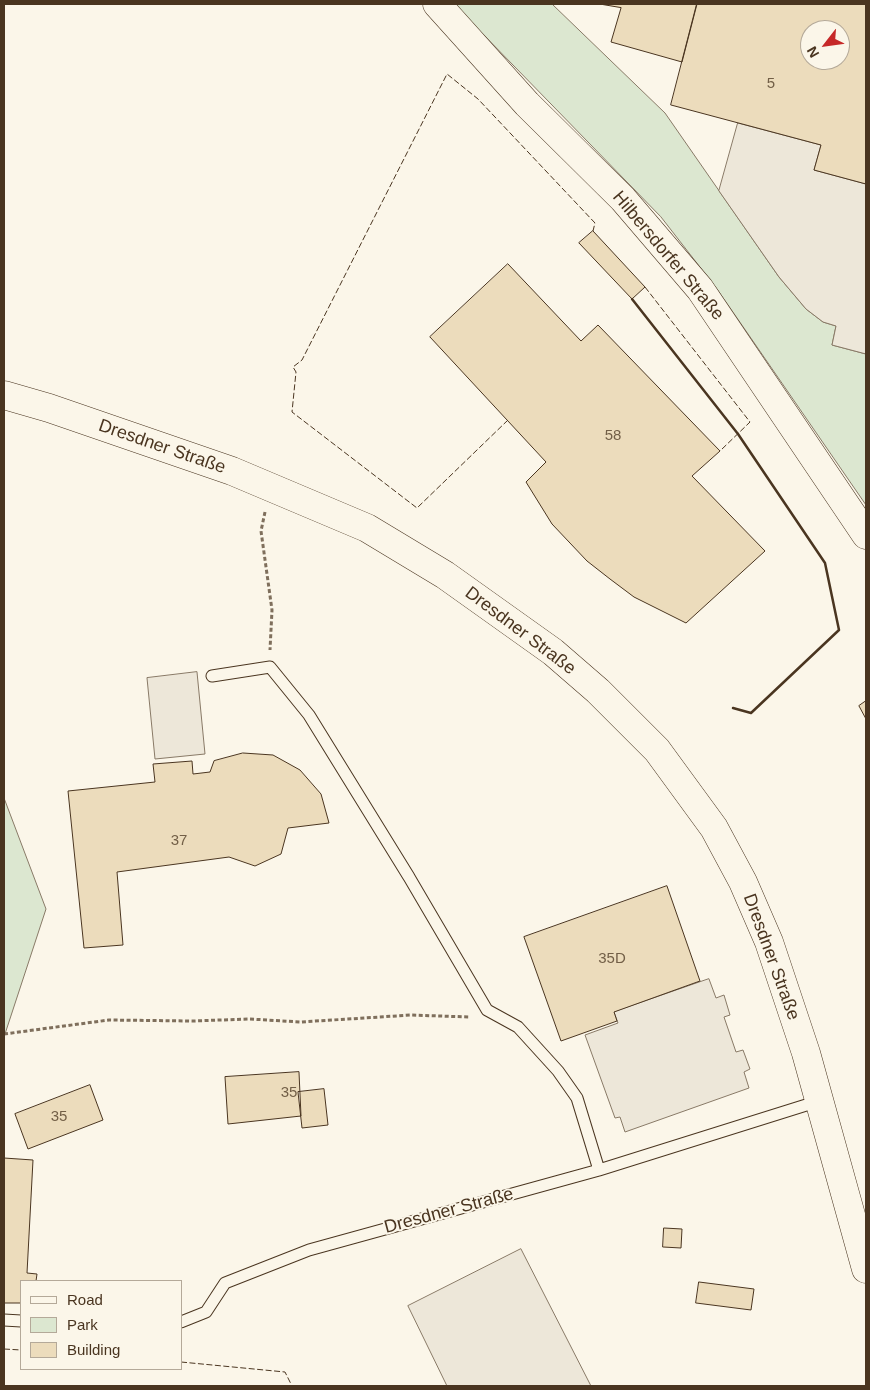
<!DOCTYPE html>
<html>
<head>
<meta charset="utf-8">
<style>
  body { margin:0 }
  #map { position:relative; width:870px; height:1390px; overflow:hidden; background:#fbf6e9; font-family:Helvetica,sans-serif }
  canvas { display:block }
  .frame { position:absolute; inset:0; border:5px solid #4a3520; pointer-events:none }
  .legend { position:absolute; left:20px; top:1280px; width:162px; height:90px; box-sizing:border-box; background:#fbf6e9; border:1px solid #b4a999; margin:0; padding:6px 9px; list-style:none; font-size:15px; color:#4a3520 }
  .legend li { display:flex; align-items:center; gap:10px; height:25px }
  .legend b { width:25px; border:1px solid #b4a999 }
  .north { position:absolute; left:800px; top:20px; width:50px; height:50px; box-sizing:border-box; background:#fbf6e9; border:1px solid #b4a999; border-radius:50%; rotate:240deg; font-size:14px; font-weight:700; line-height:20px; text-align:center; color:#4a3520 }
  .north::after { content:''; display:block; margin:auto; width:18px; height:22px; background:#c62828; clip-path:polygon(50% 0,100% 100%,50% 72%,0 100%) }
</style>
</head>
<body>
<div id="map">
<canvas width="870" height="1390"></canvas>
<div class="frame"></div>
<ul class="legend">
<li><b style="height:6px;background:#fbf6e9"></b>Road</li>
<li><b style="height:14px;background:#dce7d0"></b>Park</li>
<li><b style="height:14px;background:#ecdcbc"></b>Building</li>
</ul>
<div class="north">N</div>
</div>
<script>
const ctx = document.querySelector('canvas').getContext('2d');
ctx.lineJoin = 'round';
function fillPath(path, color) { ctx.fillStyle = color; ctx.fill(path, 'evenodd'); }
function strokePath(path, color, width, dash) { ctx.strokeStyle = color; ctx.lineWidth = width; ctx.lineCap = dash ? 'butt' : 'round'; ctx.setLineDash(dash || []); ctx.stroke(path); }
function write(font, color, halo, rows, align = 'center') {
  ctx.font = font + ' Helvetica,sans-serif'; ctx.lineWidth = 4; ctx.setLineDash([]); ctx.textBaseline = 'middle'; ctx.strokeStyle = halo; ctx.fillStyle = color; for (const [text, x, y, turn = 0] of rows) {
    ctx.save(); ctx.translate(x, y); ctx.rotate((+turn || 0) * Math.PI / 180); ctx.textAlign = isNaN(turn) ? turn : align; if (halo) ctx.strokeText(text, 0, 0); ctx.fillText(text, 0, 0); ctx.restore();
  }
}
const green = new Path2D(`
  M454,4H552L665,113L779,277L806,309L823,322L836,326L832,345L866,354V505L717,289L661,217Z
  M4,798L46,909L4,1037Z`);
const parking = new Path2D(`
  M738,123L821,145L814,170L866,184V354L832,345L836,326L823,322L806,309L779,277L719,191Z
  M197,672L205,754L155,759L147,678Z
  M709,979L716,998L724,995L730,1015L724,1017L736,1052L743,1050L750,1069L744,1072L749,1088L625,1132L620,1117L615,1118L585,1035L618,1023L614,1012Z
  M521,1249L591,1386H447L408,1306Z`);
const building = new Path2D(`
  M600,4H697L682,62L611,42L621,8Z
  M697,4H866V184L814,170L821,145L671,105ZM810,30H840V60H810Z
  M593,231L645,287L632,299L579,243Z
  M508,264L581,341L598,325L720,451L692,476L765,551L686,623L634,597L610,579L587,561L552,524L526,482L546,462L430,337Z
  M866,701V719L859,706Z
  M243,753L273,755L300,770L321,794L329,823L288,828L281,854L255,866L229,857L117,872L123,945L84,948L68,791L155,782L153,764L192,761L193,774L210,772L214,761Z
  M667,886L700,981L614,1012L617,1021L561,1041L524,937Z
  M299,1072L301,1116L228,1124L225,1077Z
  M90,1085L103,1120L28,1149L15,1114Z
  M324,1089L328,1125L302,1128L298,1092Z
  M4,1158L33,1160L27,1273L37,1274L36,1281H21V1303H4Z
  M664,1228L682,1229L681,1248L663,1247Z
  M699,1282L754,1289L751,1310L696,1303Z`);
const path = new Path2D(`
  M265,512L261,531L272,610L270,650
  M4,1034L109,1020L192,1021L250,1019L301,1022L411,1015L469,1017`);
const service = new Path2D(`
  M212,676L270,667L309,715L409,877L487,1010L518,1027L558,1071L577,1098L599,1170
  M4,1320L21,1321
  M181,1322L206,1312L225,1283L309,1250L599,1170L819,1101`);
const secondary = new Path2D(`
  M437,4L527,104L623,199L700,289L866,535`);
const primary = new Path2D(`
  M4,395L49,408L232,471L367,528L445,575L553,652L598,691L657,750L714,828L743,882L769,942L806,1053L866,1269`);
const fence = new Path2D(`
  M645,287L750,422L720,451
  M508,420L417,508L292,412L296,372L293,367L302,360L447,74L478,99L595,223L593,231
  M4,1349L21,1350
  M181,1362L285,1372L292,1386`);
const wall = new Path2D(`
  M632,299L738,434L825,563L839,630L751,713L733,708`);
const numberNames = [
  ["5",771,84],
  ["58",613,436],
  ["37",179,841],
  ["35D",612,959],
  ["35",289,1093],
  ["35",59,1117]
];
const streetNames = [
  ["Hilbersdorfer Straße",668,256,50],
  ["Dresdner Straße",162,447,19],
  ["Dresdner Straße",520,631,37],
  ["Dresdner Straße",771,957,70],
  ["Dresdner Straße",449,1211,-15]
];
fillPath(green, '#dce7d0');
strokePath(green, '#887966', 1);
fillPath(parking, '#ede7d9');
strokePath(parking, '#887966', 1);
fillPath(building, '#ecdcbc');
strokePath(building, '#4a3520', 1);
strokePath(service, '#4a3520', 13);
strokePath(secondary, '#4a3520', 29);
strokePath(primary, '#4a3520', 29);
strokePath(path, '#7f6f5c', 3, [4, 2.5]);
strokePath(service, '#fbf6e9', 11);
strokePath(secondary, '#fbf6e9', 28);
strokePath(primary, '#fbf6e9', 28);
strokePath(fence, '#4a3520', 1, [6, 2.5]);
strokePath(wall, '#4a3520', 2.5);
write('15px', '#725f47', null, numberNames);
write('18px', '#4a3520', '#fbf6e9', streetNames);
</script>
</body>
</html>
